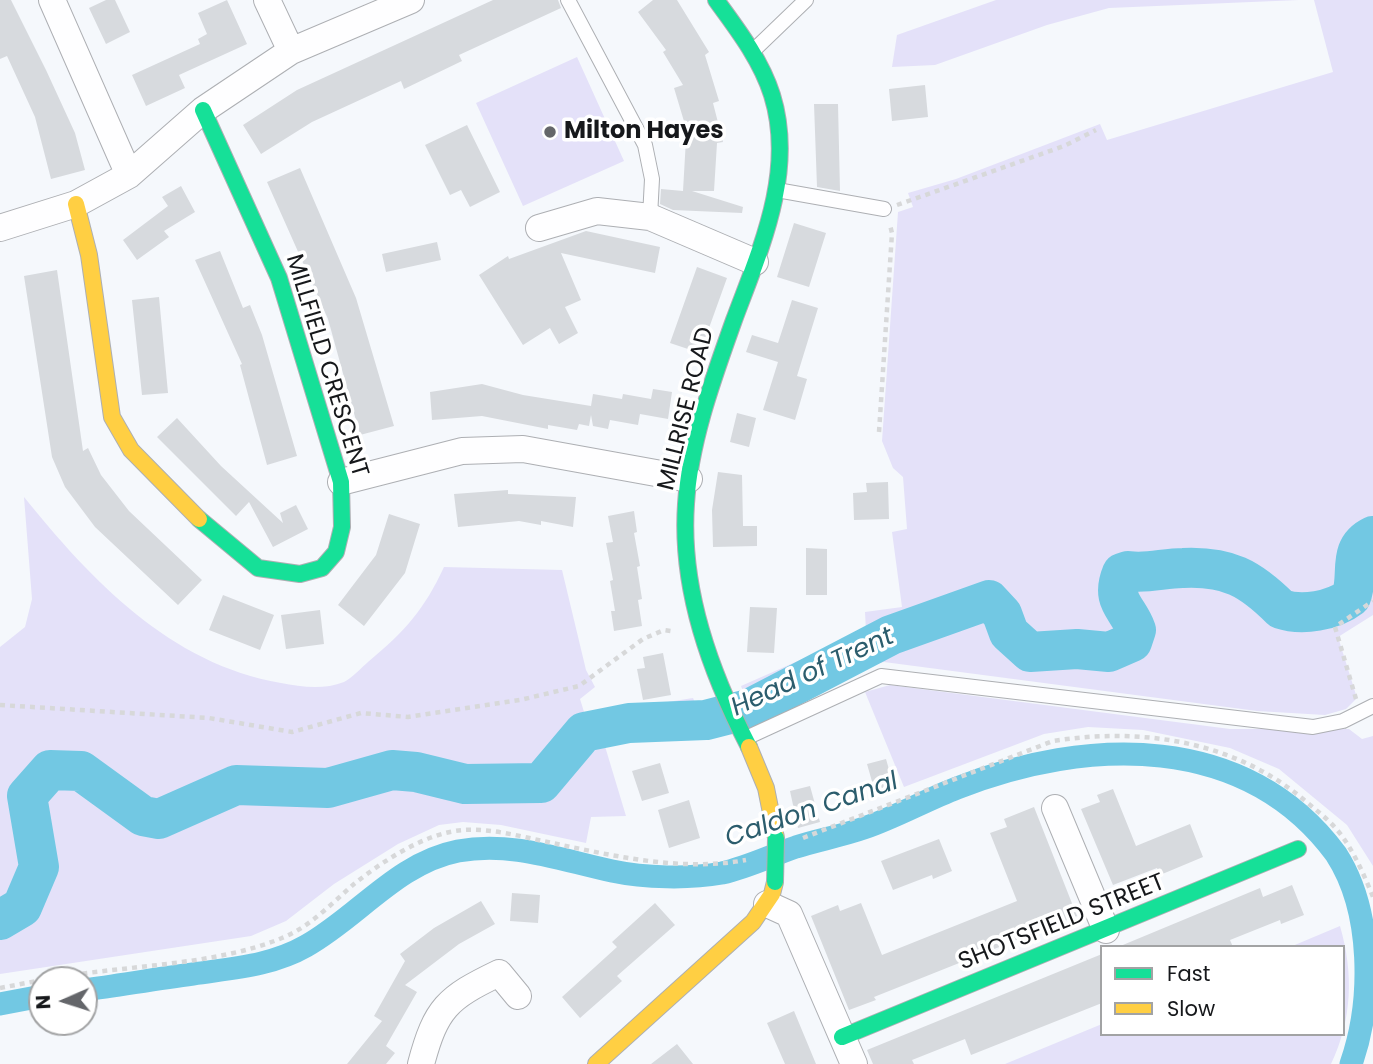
<!DOCTYPE html>
<html>
<head>
<meta charset="utf-8">
<style>
  body { margin:0 }
  #map { position:relative; width:1373px; height:1064px; overflow:hidden; background:#f5f8fc; font-family:Poppins,sans-serif }
  canvas { display:block }
  .legend { position:absolute; left:1100px; top:945px; width:245px; height:91px; box-sizing:border-box; background:#fff; border:2px solid #a2a3a4; margin:0; padding:9px 12px; list-style:none; font-size:21px; color:#16181b }
  .legend li { display:flex; align-items:center; gap:14px; height:35px }
  .legend b { width:35px; border:2px solid #a2a3a4 }
  .north { position:absolute; left:28px; top:966px; width:70px; height:70px; box-sizing:border-box; background:#fff; border:2px solid #a2a3a4; border-radius:50%; rotate:267deg; font-size:19px; font-weight:700; line-height:28px; text-align:center; color:#16181b }
  .north::after { content:''; display:block; margin:auto; width:24px; height:32px; background:#64666a; clip-path:polygon(50% 0,100% 100%,50% 72%,0 100%) }
</style>
</head>
<body>
<div id="map">
<canvas width="1373" height="1064"></canvas>
<ul class="legend">
<li><b style="height:9px;background:#16e098"></b>Fast</li>
<li><b style="height:9px;background:#ffcf43"></b>Slow</li>
</ul>
<div class="north">N</div>
</div>
<script>
const ctx = document.querySelector('canvas').getContext('2d');
ctx.lineJoin = 'round';
function fillPath(path, color) { ctx.fillStyle = color; ctx.fill(path, 'evenodd'); }
function strokePath(path, color, width, dash) { ctx.strokeStyle = color; ctx.lineWidth = width; ctx.lineCap = dash ? 'butt' : 'round'; ctx.setLineDash(dash || []); ctx.stroke(path); }
function write(font, color, halo, rows, align = 'center') {
  ctx.font = font + ' Poppins,sans-serif'; ctx.lineWidth = 7; ctx.setLineDash([]); ctx.textBaseline = 'middle'; ctx.strokeStyle = halo; ctx.fillStyle = color; for (const [text, x, y, turn = 0] of rows) {
    ctx.save(); ctx.translate(x, y); ctx.rotate((+turn || 0) * Math.PI / 180); ctx.textAlign = isNaN(turn) ? turn : align; if (halo) ctx.strokeText(text, 0, 0); ctx.fillText(text, 0, 0); ctx.restore();
  }
}
const green = new Path2D(`
  M996,0H1299L1109,8L1047,25L935,65L892,67L897,35Z
  M1314,0H1373V615L1338,637L1357,698L1346,709L1325,715L1257,711L884,662L845,671L754,720L741,686L866,631L865,612L902,607L892,532L907,529L903,477L893,468L882,441L898,212L913,207L908,193L956,179L1100,124L1107,140L1333,72Z
  M577,57L624,161L523,206L476,103Z
  M24,497C91,580 170,664 281,683C301,687 324,690 344,682C352,678 361,668 368,662C405,631 424,610 444,567L562,570L586,670L595,687L580,699L585,715L693,698L707,730L604,743L626,816L591,817L586,843L501,825L463,822L439,825L398,844L334,884L286,921L251,936L0,974V647L25,627L32,599Z
  M890,685L1230,729H1349L1362,739L1373,736V866L1347,825L1279,769L1230,748L1143,730L1088,727L1044,734L904,787L865,692Z
  M1340,926C1354,974 1352,1020 1331,1064H1005L1102,1024V1034H1343V947H1290Z`);
const canal = new Path2D(`
  M84,990C120,985 156,979 193,974C232,968 271,966 306,946C358,917 397,863 458,851C512,841 560,860 612,871C645,878 689,879 722,873C748,867 770,856 796,847C818,840 841,836 864,828C896,817 926,800 957,788C1087,737 1246,732 1336,854C1373,911 1373,1001 1351,1064
  M0,1004L42,996`);
const river = new Path2D(`
  M0,920L22,907L39,867L27,796L50,770L81,771L143,816L159,819L236,785L328,788L392,770L416,772L465,784L541,783L584,732L629,723L706,720L749,709L891,635L989,600L1002,614L1009,633L1030,652L1077,649L1109,652L1132,642L1136,630C1128,607 1110,602 1122,573L1128,571C1147,574 1164,568 1183,568C1228,566 1250,578 1281,609C1302,616 1333,611 1351,597C1360,575 1346,549 1373,536`);
const building = new Path2D(`
  M0,0H11L46,70L75,133L85,170L51,179L35,117L7,56L0,59Z
  M106,0H115L130,32L106,44L89,8Z
  M227,0L247,44L179,75L185,88L146,106L132,75L200,44L198,39L207,34L198,13Z
  M493,0H558L561,8L459,55L462,61L404,89L401,81L312,122L261,154L243,125L297,90Z
  M653,0H677L709,52L705,55L719,101L713,103L723,142L717,143L714,191H692L743,207L742,213L673,210L660,204L661,189L683,191L686,139L689,138L674,88L683,85L663,52L666,50L638,12Z
  M925,85L928,117L892,121L889,89Z
  M814,104H838L840,191L817,187Z
  M467,125L500,192L470,207L461,190L450,195L425,145Z
  M300,168L356,298L394,426L360,435L328,319L267,182Z
  M181,186L195,212L164,231L169,237L137,260L123,240L168,206L162,197Z
  M794,223L826,233L809,287L777,277Z
  M586,231L660,247L655,273L561,253L581,300L565,307L578,333L559,344L550,328L523,345L479,275L508,256L509,259Z
  M437,242L441,260L386,272L382,254Z
  M220,251L243,308L250,305L262,335L297,456L267,465L240,365L242,364L195,260Z
  M697,267L727,278L700,353L670,343Z
  M57,270L83,451L88,448L101,475L129,511L202,580L178,605L95,527L65,487L52,457L24,276Z
  M159,297L168,393L142,395L132,300Z
  M792,300L818,308L797,376L807,379L795,420L763,410L778,362L746,352L752,335L778,343Z
  M482,384L523,395L591,406L593,394L622,399L623,394L651,399L653,389L672,392L668,419L640,414L638,425L610,420L608,429L593,426L591,415L589,426L579,424L577,430L548,425V429L482,416L432,420L430,392Z
  M737,413L756,418L749,447L730,442Z
  M177,418L221,466L283,523L280,513L296,505L308,529L273,547L249,502L236,516L157,437Z
  M718,472L742,475L743,526H757V546L713,547L712,510Z
  M888,482L889,519L854,520L853,493L867,492L866,483Z
  M508,490V494L576,497L573,527L541,521V525L519,521L458,527L454,494Z
  M634,511L637,532L634,533L640,566L637,567L642,599L638,600L642,626L614,631L611,611H615L610,581L613,580L606,543L613,542L608,516Z
  M389,514L420,524L405,573L364,626L338,605L376,555Z
  M806,548L827,549V595H806Z
  M223,595L274,615L260,650L209,630Z
  M750,607L777,608L774,653L747,652Z
  M320,610L324,644L286,649L281,615Z
  M663,653L671,695L643,700L637,669L645,668L643,657Z
  M886,759L894,787L875,792L867,764Z
  M660,763L669,793L642,801L632,771Z
  M810,786L820,822L798,828L790,791Z
  M1113,789L1136,846L1190,824L1203,857L1160,875L1157,868L1113,885L1081,809L1100,802L1097,795Z
  M689,800L700,838L669,848L658,810Z
  M1034,807L1077,916L874,997L876,1000L849,1010L811,916L838,905L840,911L861,903L882,955L1017,901L990,833L1007,827L1004,819Z
  M939,839L952,871L933,879L932,875L893,890L881,861Z
  M1292,885L1304,915L1281,924L1280,920L1230,940L1233,947H1118L1260,888L1263,897Z
  M512,893L540,895L538,923L510,921Z
  M481,901L495,924L459,944L405,985L417,992L386,1046L395,1053L386,1064H347L382,1021L374,1016L405,961L400,954L434,928Z
  M655,903L675,925L617,976L622,981L580,1018L562,997L617,947L612,942Z
  M1102,954V1003L971,1055L965,1039L912,1060L914,1064H873L867,1050Z
  M794,1011L816,1064H785L767,1023Z
  M677,1044L693,1064H651Z`);
const path = new Path2D(`
  M897,205L1064,146L1096,130
  M879,432L892,233L890,225
  M1356,699L1335,627L1373,601
  M0,705L209,718L292,732L361,713L408,717L520,700L579,686L643,639L664,630L671,631
  M803,838L1053,741C1142,727 1233,741 1303,799C1317,811 1331,821 1342,836C1355,854 1365,877 1373,897
  M43,980C118,965 212,967 282,938C310,927 332,903 354,884C383,861 425,833 463,830C492,828 523,837 552,843C615,856 681,872 746,860
  M0,988L42,980`);
const lane = new Path2D(`
  M568,0L645,145L652,179L650,217
  M754,50L806,0
  M777,190L884,209
  M746,738L881,676L1313,727L1343,721L1373,706`);
const street = new Path2D(`
  M52,0L129,175
  M267,0L291,51
  M0,228L76,204L129,175L203,110L291,51L411,0
  M539,228L597,211L650,217L755,262
  M341,482L462,451L523,449L689,479
  M1055,808L1106,930
  M767,904L789,914L854,1064
  M421,1064C436,1008 447,998 499,973L518,996`);
const fast = new Path2D(`
  M716,0C738,30 761,60 772,95C796,172 760,250 734,320C713,379 690,441 686,504C680,590 711,673 749,747
  M199,519L258,568L300,574L322,568L336,552L342,527L341,482L279,278L203,110
  M842,1037L1298,849`);
const slow = new Path2D(`
  M76,204L89,255L112,417L131,450L199,519
  M749,747L766,788L776,838
  M596,1064L753,922L772,894L775,882`);
const fastBridge = new Path2D(`
  M775,882L776,838`);
const markers = [
  [550,132,7,"#64666a"]
];
const poiNames = [
  ["Milton Hayes",564,132]
];
const streetNames = [
  ["MILLFIELD CRESCENT",326,366,73],
  ["MILLRISE ROAD",687,409,-76],
  ["SHOTSFIELD STREET",1062,923,-22]
];
const waterNames = [
  ["Head of Trent",813,673,-25],
  ["Caldon Canal",812,811,-19]
];
fillPath(green, '#e4e1f9');
strokePath(canal, '#72c8e3', 23);
strokePath(river, '#72c8e3', 40);
fillPath(building, '#d7dade');
strokePath(lane, '#adafb3', 16);
strokePath(street, '#adafb3', 28);
strokePath(fast, '#adafb3', 18);
strokePath(slow, '#adafb3', 18);
strokePath(path, '#d7d8d9', 4.5, [5, 5]);
strokePath(lane, '#fefeff', 14);
strokePath(street, '#fefeff', 26);
strokePath(fast, '#16e098', 16);
strokePath(slow, '#ffcf43', 16);
strokePath(fastBridge, '#adafb3', 18, []);
strokePath(fastBridge, '#16e098', 16);
for (const [x, y, r, color] of markers) { const dot = new Path2D(); dot.arc(x, y, r, 0, 2 * Math.PI); ctx.fillStyle = color; ctx.fill(dot); strokePath(dot, '#fff', 2.5); }
write('bold 24px', '#16181b', '#fff', poiNames, 'left');
write('24px', '#16181b', '#fff', streetNames);
write('italic 26px', '#2c5d6d', '#fff', waterNames);
</script>
</body>
</html>
